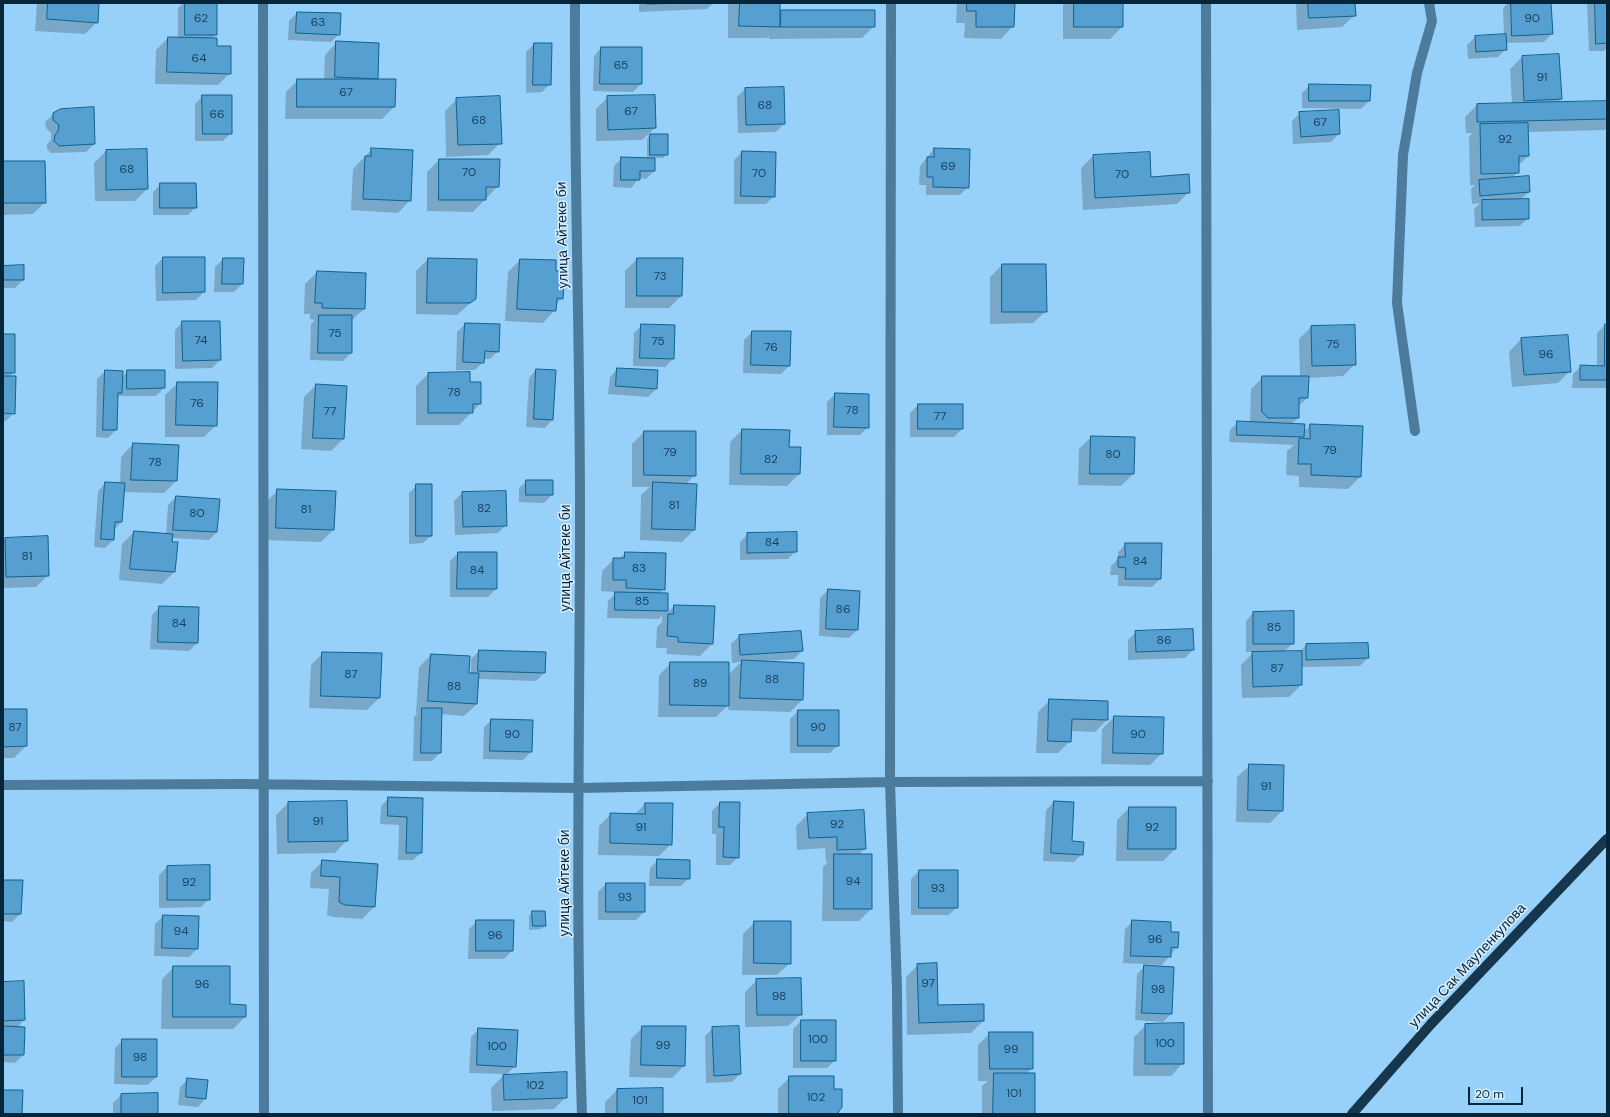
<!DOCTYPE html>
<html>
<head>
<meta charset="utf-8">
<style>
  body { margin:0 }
  #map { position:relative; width:1610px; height:1117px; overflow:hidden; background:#97d1fa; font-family:"DM Sans",sans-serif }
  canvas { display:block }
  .frame { position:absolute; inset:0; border:4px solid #05263a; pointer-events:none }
  .scale { position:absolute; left:1468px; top:1087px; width:55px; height:18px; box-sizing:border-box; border:2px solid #05263a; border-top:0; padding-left:5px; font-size:12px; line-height:14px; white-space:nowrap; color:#05263a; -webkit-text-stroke:3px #d8edfd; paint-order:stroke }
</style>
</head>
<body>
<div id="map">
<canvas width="1610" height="1117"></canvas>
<div class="frame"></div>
<div class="scale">20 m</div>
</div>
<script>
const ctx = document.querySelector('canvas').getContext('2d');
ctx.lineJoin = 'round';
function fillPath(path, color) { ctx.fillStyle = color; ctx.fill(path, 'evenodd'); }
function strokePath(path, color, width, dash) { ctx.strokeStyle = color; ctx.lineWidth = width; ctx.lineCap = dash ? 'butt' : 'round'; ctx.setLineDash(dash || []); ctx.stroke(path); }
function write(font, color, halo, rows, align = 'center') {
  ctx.font = font + ' "DM Sans",sans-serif'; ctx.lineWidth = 3; ctx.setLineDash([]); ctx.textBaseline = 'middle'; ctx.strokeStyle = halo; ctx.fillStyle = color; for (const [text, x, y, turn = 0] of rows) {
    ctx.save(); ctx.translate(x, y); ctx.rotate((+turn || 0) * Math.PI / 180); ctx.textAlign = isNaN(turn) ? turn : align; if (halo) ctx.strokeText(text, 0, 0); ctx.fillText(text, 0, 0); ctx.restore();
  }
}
const shadow = new Path2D(`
  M37,3H98L97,22L85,34L35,31Z
  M183,3H216V35L212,39L230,73L218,85L155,84L156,50L168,38H178V8Z
  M639,3H713L707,9L639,12Z
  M728,3H779V11H874V26L862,38L769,39V36L767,38H728Z
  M957,3H1014L1013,26L1001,39L964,38L965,23H956Z
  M1063,3H1122V27L1110,39H1063Z
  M1296,3H1354L1355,15L1342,27L1297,30Z
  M1508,3H1550L1552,34L1544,42L1505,43L1506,49L1498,57L1468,59L1467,45L1475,37L1504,35L1503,8Z
  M1587,3H1607V48L1604,51H1589Z
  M297,13L339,34L331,42L288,40L289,21Z
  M337,42L378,44L377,80L394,107L382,119H285L286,92L298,80H324L325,55Z
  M534,44H551L550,84L542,92L526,93V52Z
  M601,48L641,84L633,92L593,91L594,56Z
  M1522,57L1561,99L1557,103L1607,102V128L1605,130L1528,132V156L1518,166V172L1512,178L1529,192L1520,200L1528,218L1520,226L1475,227L1474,209L1480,203L1472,204L1471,189L1475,185H1470L1469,137L1472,133H1466L1465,117L1477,105L1512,104L1510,69Z
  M1310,85L1369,101L1361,109L1302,108V93Z
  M745,89L784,124L776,132L738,133L737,97Z
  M203,96L231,133L223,141H195V104Z
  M654,96L655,128L642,140L596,141V109L608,97Z
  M457,99L500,143L488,155L446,157L445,111Z
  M1300,113L1339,134L1331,142L1293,144L1292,121Z
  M54,114L94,144L86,152L51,153L47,149V144L51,140V133L46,128L45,122Z
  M650,135L667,154L663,158H654V171L646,179L639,178L631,188L613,187L614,166L622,158H647V139Z
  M372,149L410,200L398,213L351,210L353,169Z
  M934,149L968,187L960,195H926V185H919L920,166Z
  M106,151L147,189L135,201H95L94,163Z
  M742,152L774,196L766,204H734V160Z
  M1149,153L1150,178L1189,192L1177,204L1083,210L1081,168L1093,156Z
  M439,160L498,186L473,212L427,211V172Z
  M3,162L45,202L33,214L3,215Z
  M161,184L196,207L188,215H153V192Z
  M163,258H204V292L196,300L156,301L155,266Z
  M223,259L242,284L234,292H214L215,267Z
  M428,259L475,299L457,315L416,314V271Z
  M637,259H682L681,296L669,308H625V271Z
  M520,260L554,272L562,298L556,305L555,310L543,323L505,321L508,272Z
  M1002,265L1046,311L1033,323L990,324V277Z
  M3,267L23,280L15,288H3Z
  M317,272L365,274L364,309L351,321V353L343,361L310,360L311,324L315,320L310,319V314H304L305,284Z
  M183,322L220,360L212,368L175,369V330Z
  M465,324L498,351L490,359H483V362L475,370H456L457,332Z
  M642,325L674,326L673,359L665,367L633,366L634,333Z
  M1605,325H1607V388H1572L1573,374L1581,366L1597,367V333Z
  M1311,327L1355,364L1343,376L1308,378L1307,398L1298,407V418L1292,424L1303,432L1311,425L1360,477L1348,489L1299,487V476L1286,475L1287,451L1294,445L1229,442L1230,430L1238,422L1250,423L1251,389L1263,377H1300L1299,339Z
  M752,332L789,366L781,374L743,373L744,340Z
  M3,335L14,372L9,377L14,413L6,421H3Z
  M1521,339L1570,371L1558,383L1512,387L1509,352Z
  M617,369L657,371L656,389L648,397L608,394L610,377Z
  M536,370L552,420L545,428L526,427L529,378Z
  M105,371L122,372V377L128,371H164V388L156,396H118L117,398L116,430L108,438L96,437L97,379Z
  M428,374L469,383L480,404L459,425H416V386Z
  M178,383L216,425L204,437H165V395Z
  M316,385L343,439L331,451L301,449L304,397Z
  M835,394L868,427L860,435H827V402Z
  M918,405L962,429L954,437H910V413Z
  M742,430L788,448L799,474L787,486L729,485L730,442Z
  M644,432L695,475L686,484L694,530L682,542L640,540L641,495L650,487H632V444Z
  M1091,437L1133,474L1121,486L1078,485L1079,449Z
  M133,444L177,446L176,481L164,493L123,492L121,522L114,530L113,540L105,548L94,547L98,491L106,483L120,484L121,457Z
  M527,481L552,495L544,503L519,502V488Z
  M417,485L431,536L423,543L409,544V493Z
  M278,490L333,530L321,542L264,540L266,502Z
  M462,493L506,525L498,533L455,535L454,501Z
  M176,497L217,532L209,540L172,538L171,543H176L174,572L162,584L119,580L122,544L134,532L166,534L168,505Z
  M748,534L796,551L788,559L740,560V542Z
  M5,539L48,575L36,587L3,588V541Z
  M1126,544L1160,579L1152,587L1118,586V575H1110L1111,566L1118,559V552Z
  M458,553L496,589L488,597H450V561Z
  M625,553L664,589L659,594H667V613L674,606L712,644L700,656L666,654L667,648H656L657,627L662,622V615L659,619L607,618L608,601L614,595V592L601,591L602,571L614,559H619Z
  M828,590L857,630L849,638L819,636L820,598Z
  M160,607L197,643L189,651L150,649L152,615Z
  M1253,613L1293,643L1284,652H1300L1306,645L1368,658L1360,666L1301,667V685L1289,697L1242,698L1241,665L1254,652H1246V621Z
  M1136,632L1193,650L1185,658L1128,660V640Z
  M739,636L802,651L794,659L764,661L802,700L790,712L728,710L729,704L716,717H658L659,675L671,663L728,675L741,662L732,663L731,644Z
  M479,651L545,653L544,673L536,681L478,679L477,704L464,716L441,714L440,753L432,761H413L414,717L418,713H416L419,667L431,655L471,674V659Z
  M323,653L379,698L367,710L309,708L311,665Z
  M1050,700L1107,720L1095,732L1070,731V741L1058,753H1036L1038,712Z
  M3,710L26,746L14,758H3Z
  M798,711L838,745L830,753H790V719Z
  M1114,717L1162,753L1150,765L1101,764L1102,729Z
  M492,720L531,752L523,760L483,759L484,727Z
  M1250,765L1282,811L1270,823L1236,822L1237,777Z
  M389,798L422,799L421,853L413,860H398L399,825L380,824L381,806Z
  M1054,802L1071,842L1082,854L1074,862L1043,861L1046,810Z
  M288,803L347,840L335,853L277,854L276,815Z
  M720,803L738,857L730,865H716V834H712V811Z
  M645,804L671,844L659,856L598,855L599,826L611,814H635Z
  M1129,808L1175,849L1163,861H1116L1117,820Z
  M808,814L865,848L859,855L871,909L859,921H822L823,867L828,862H826L825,848L797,850L796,826Z
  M658,860L689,878L681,886H649L650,868Z
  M323,861L374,907L362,919L333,917L327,915L329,889L310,888L311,873Z
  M167,867L209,899L201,907L159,908V875Z
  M919,871L957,907L949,915H911V879Z
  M3,881L20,914L12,922L3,921Z
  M606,884L644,912L636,920H598V892Z
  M532,912L545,926L541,929L529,930V916Z
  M163,916L197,949L189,957L154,956L155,924Z
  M477,921L512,951L504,959H468L469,929Z
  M1133,921L1177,947L1162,965L1123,963L1125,929Z
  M755,922L790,963L777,975H742L743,934Z
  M918,965L937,1006L983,1021L971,1033L907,1035L906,977Z
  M1145,966L1171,1014L1163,1022L1135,1020L1137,974Z
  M174,967L229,1005L245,1017L233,1029H161L162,979Z
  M757,980L801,1014L788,1026L745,1027V992Z
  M3,983L24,1020L17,1028L23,1055L15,1063L3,1062Z
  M801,1021L835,1060L827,1068H793V1029Z
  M1146,1025L1183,1063L1171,1076H1133L1134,1037Z
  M643,1027L684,1066L672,1078L629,1077L631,1039Z
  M713,1028L740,1074L732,1082L706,1083L705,1036Z
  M479,1029L515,1066L506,1075L566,1097L554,1109L492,1111L491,1088L505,1074L469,1073L471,1037Z
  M990,1033L1032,1068L1026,1074L1033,1114H982V1086L988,1081H978V1045Z
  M123,1040L156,1077L148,1085L114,1084L115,1048Z
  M790,1077L835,1114H778V1089Z
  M188,1079L205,1099L198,1107L178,1105L180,1087Z
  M617,1090L662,1114H605V1102Z
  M121,1095L157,1114H113V1103Z`);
const building = new Path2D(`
  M48,3H99L98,23L47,19Z
  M185,3H217V35H185Z
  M647,3H685L647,4Z
  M740,3H780V27L739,26Z
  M967,3H1015L1014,27H976V11H967Z
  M1074,3H1123V27H1074Z
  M1308,3H1355L1356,16L1309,18Z
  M1511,3H1551L1553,34L1512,36Z
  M1595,3H1607V43L1596,44Z
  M781,10H875V27H781Z
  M297,12L341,13L340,35L296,33Z
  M1506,34L1507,50L1476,52L1475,36Z
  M168,37L217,38V46H231V74L167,72Z
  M336,41L379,43L378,79L335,77Z
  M534,43H552L551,85H533Z
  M601,47H642V84H600Z
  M1559,54L1562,99L1524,101L1522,56Z
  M297,79H396L395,107H297Z
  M1309,84L1371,85L1370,101H1309Z
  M784,87L785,124L746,125L745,88Z
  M202,95H232V134H203Z
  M655,95L656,128L608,130L607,96Z
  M500,96L502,144L458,145L456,98Z
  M1607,101V119L1477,122V104Z
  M94,107L95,144L59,146L54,141L55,135L58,131L59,125L53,120V113L60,109Z
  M1339,110L1340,134L1301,137L1299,112Z
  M1528,123L1529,156H1519V173L1481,174L1480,124Z
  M650,134H668V155H650Z
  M371,148L413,150L411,201L363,199L365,156H371Z
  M934,148L970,149L969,188L933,187V177H927V157H934Z
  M147,149L148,189L106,190V150Z
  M742,151L776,152L775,197L741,196Z
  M1150,152L1151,177L1189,174L1190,193L1095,198L1093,155Z
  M621,157L655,158V171H640V180H621Z
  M439,159H500L499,187H486V200H439Z
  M3,161H45L46,203H3Z
  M1529,176L1530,192L1480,196L1479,180Z
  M160,183H196L197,208H160Z
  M1529,199V219L1482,220V200Z
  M163,257H205V292L163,293Z
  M223,258H244L243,284H222Z
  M428,258L477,259L476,299L470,303H427Z
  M637,258H683L682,296H637Z
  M520,259L556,260V271H565L563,299L557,298L556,311L517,309Z
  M1002,264H1046L1047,312H1002Z
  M24,265V280H3V266Z
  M317,271L366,273L365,309L322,308V303H315Z
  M319,315H352V353H318Z
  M182,321H220L221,360L183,361Z
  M465,323L500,324L499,352L485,351L484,363L463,362Z
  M641,324L675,325L674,359L640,358Z
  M1605,324H1607V380H1580V365L1604,366Z
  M1355,325L1356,365L1312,366L1311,326Z
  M752,331H791L790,366L751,365Z
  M3,334H15V373H3Z
  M1568,335L1571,372L1524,375L1521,338Z
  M617,368L658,370L657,389L616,386Z
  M536,369L556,370L553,420L534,419Z
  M105,370L123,371L122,393H118L117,430H103Z
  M127,370H165V388L127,389Z
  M470,372V382H481V404H473V413H428V373Z
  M3,376H16L15,414L3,413Z
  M1262,376H1309L1308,398H1299V418H1268L1262,412Z
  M177,382H218L217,426L176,425Z
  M316,384L347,386L344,439L313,438Z
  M835,393L869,394V428L834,427Z
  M918,404H963V429H918Z
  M1237,421L1305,424L1304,437L1237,435Z
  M1310,424L1363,426L1361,477L1311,475V464H1298L1299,438L1310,439Z
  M742,429L790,430L789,447H801L800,474H741Z
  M644,431H696V476L644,475Z
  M1091,436L1135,437L1134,474H1090Z
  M133,443L179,445L177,481L131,480Z
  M526,480H553V495H526Z
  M105,482L125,483L122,522H115L114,540L101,539Z
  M653,482L697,484L695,530L652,529Z
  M416,484H432V536H416Z
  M277,489L336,491L334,530L276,528Z
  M506,491L507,526L463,527L462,492Z
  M176,496L220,499L217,532L173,530Z
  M134,531L173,534L172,542H178L175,572L130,569Z
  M797,532V552L747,553V533Z
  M48,536L49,576L6,577L5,538Z
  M1125,543H1162L1161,579H1125L1126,568L1118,567V557H1125Z
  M458,552H497V589H457Z
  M625,552L666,553L665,590L626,588V580H613V558H624Z
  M828,589L860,591L858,630L826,629Z
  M615,592L668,593V611L615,610Z
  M674,605L715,606L713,644L678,642V637L667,636L668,614H673Z
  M159,606L199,607L198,643L158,642Z
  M1294,611V644H1253V612Z
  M1193,629L1194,650L1136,652L1135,631Z
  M801,631L803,651L740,655L739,635Z
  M1368,643L1369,658L1306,660V644Z
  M479,650L546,652L545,673L478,671Z
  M1302,651V685L1253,687L1252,652Z
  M322,652L382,653L380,698L321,696Z
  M431,654L470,656L469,673H479L477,704L428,701Z
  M742,660L804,663L803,700L740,698Z
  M670,662H729V706L670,705Z
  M1049,699L1108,701V720L1072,719L1071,742L1048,741Z
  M422,708H442L441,753H421Z
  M3,709H27V746L3,747Z
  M798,710H839V746H798Z
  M1114,716L1164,717L1163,754L1113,753Z
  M491,719L533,720L532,752L490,751Z
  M1249,764L1284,765L1283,811L1248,810Z
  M388,797L423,798L422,853H406L407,817L388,816Z
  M347,801L348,841L288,842V802Z
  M1054,801L1074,802L1072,841L1084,842L1083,855L1051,853Z
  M720,802H740L739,858L723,857L724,827H719Z
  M645,803H673L672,845L610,843V813L645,814Z
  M1129,807H1176V849H1128Z
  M864,810L866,849L837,850V837L809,838L807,813Z
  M834,854H872V909H834Z
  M657,859L690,860V879L657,878Z
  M322,860L378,864L375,907L345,905L339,902L340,877L321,876Z
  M210,865V900H167V866Z
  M919,870H958V908H919Z
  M3,880H23L21,914H3Z
  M606,883H645V912H606Z
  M532,911H545L546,926H533Z
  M163,915L199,916L198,949L162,948Z
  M476,920H514L513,951H476Z
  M1132,920L1171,922V932H1179L1178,948L1171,947V957L1131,956Z
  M754,921H791V964L754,963Z
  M937,963L938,1005L984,1004V1021L919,1023L917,964Z
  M1144,965L1174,967L1172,1014L1142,1013Z
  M173,966H230V1004L246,1005V1017H173Z
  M801,978L802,1015H757L756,979Z
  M24,981L25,1020L3,1021V982Z
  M801,1020H836V1061H801Z
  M1184,1023V1064H1145V1024Z
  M3,1026L25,1027L24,1055H3Z
  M642,1026H686L685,1066L641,1065Z
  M739,1026L741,1074L714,1076L712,1027Z
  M478,1028L518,1030L516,1067L477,1065Z
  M989,1032H1033V1069H990Z
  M122,1039H157V1077H122Z
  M567,1072V1098L504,1100L503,1075Z
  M994,1073H1035V1114H993Z
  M789,1076H834V1089H842V1107L837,1114H789Z
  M187,1078L208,1080L206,1099L186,1097Z
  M663,1088V1114H617V1089Z
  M3,1090H23L22,1114H3Z
  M158,1093V1114H121V1094Z`);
const minor = new Path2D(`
  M263,3L264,1114
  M575,3C574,172 580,342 580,511C580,712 575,913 582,1114
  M891,3L890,782L897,989L898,1114
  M1206,3L1208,1114
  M1415,431L1397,303L1403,155L1417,73L1432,21L1429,3
  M3,785L243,784L579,788L890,782L1208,781`);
const major = new Path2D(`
  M1352,1114L1431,1024L1607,839`);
const numberNames = [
  ["62",201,19],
  ["90",1532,19],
  ["63",318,23],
  ["64",199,59],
  ["65",621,66],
  ["91",1542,78],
  ["67",346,93],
  ["68",765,106],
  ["67",631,112],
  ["66",217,115],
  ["68",479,121],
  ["67",1320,123],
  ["92",1505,140],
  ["69",948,167],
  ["68",127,170],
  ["70",469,173],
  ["70",759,174],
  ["70",1122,175],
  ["73",660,277],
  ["75",335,334],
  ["74",201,341],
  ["75",658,342],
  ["75",1333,345],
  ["76",771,348],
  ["96",1546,355],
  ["78",454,393],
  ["76",197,404],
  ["78",852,411],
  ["77",330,412],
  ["77",940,417],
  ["79",1330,451],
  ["79",670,453],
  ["80",1113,455],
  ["82",771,460],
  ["78",155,463],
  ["81",674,506],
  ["82",484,509],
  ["81",306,510],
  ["80",197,514],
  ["84",772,543],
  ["81",27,557],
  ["84",1140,562],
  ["83",639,569],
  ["84",477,571],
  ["85",642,602],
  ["86",843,610],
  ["84",179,624],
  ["85",1274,628],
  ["86",1164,641],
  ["87",1277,669],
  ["87",351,675],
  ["88",772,680],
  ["89",700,684],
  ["88",454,687],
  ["87",15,728],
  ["90",818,728],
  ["90",512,735],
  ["90",1138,735],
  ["91",1266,787],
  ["91",318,822],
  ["92",837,825],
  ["91",641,828],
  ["92",1152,828],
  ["94",853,882],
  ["92",189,883],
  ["93",938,889],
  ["93",625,898],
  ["94",181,932],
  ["96",495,936],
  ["96",1155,940],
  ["97",928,984],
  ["96",202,985],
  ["98",1158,990],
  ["98",779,997],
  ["100",818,1040],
  ["100",1165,1044],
  ["99",663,1046],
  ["100",497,1047],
  ["99",1011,1050],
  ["98",140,1058],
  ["102",535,1086],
  ["101",1014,1094],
  ["102",816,1098],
  ["101",640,1101]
];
const streetNames = [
  ["улица Айтеке би",563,235,-91],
  ["улица Айтеке би",566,558,-90],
  ["улица Айтеке би",565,883,-90],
  ["улица Сак Мауленкулова",1468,966,-47]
];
fillPath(shadow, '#0003');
fillPath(building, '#559fd1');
strokePath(building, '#0c6391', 1);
strokePath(minor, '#4c7b9c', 10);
strokePath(major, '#15364c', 10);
write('12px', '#194460', null, numberNames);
write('14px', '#05263a', '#d8edfd', streetNames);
</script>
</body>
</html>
